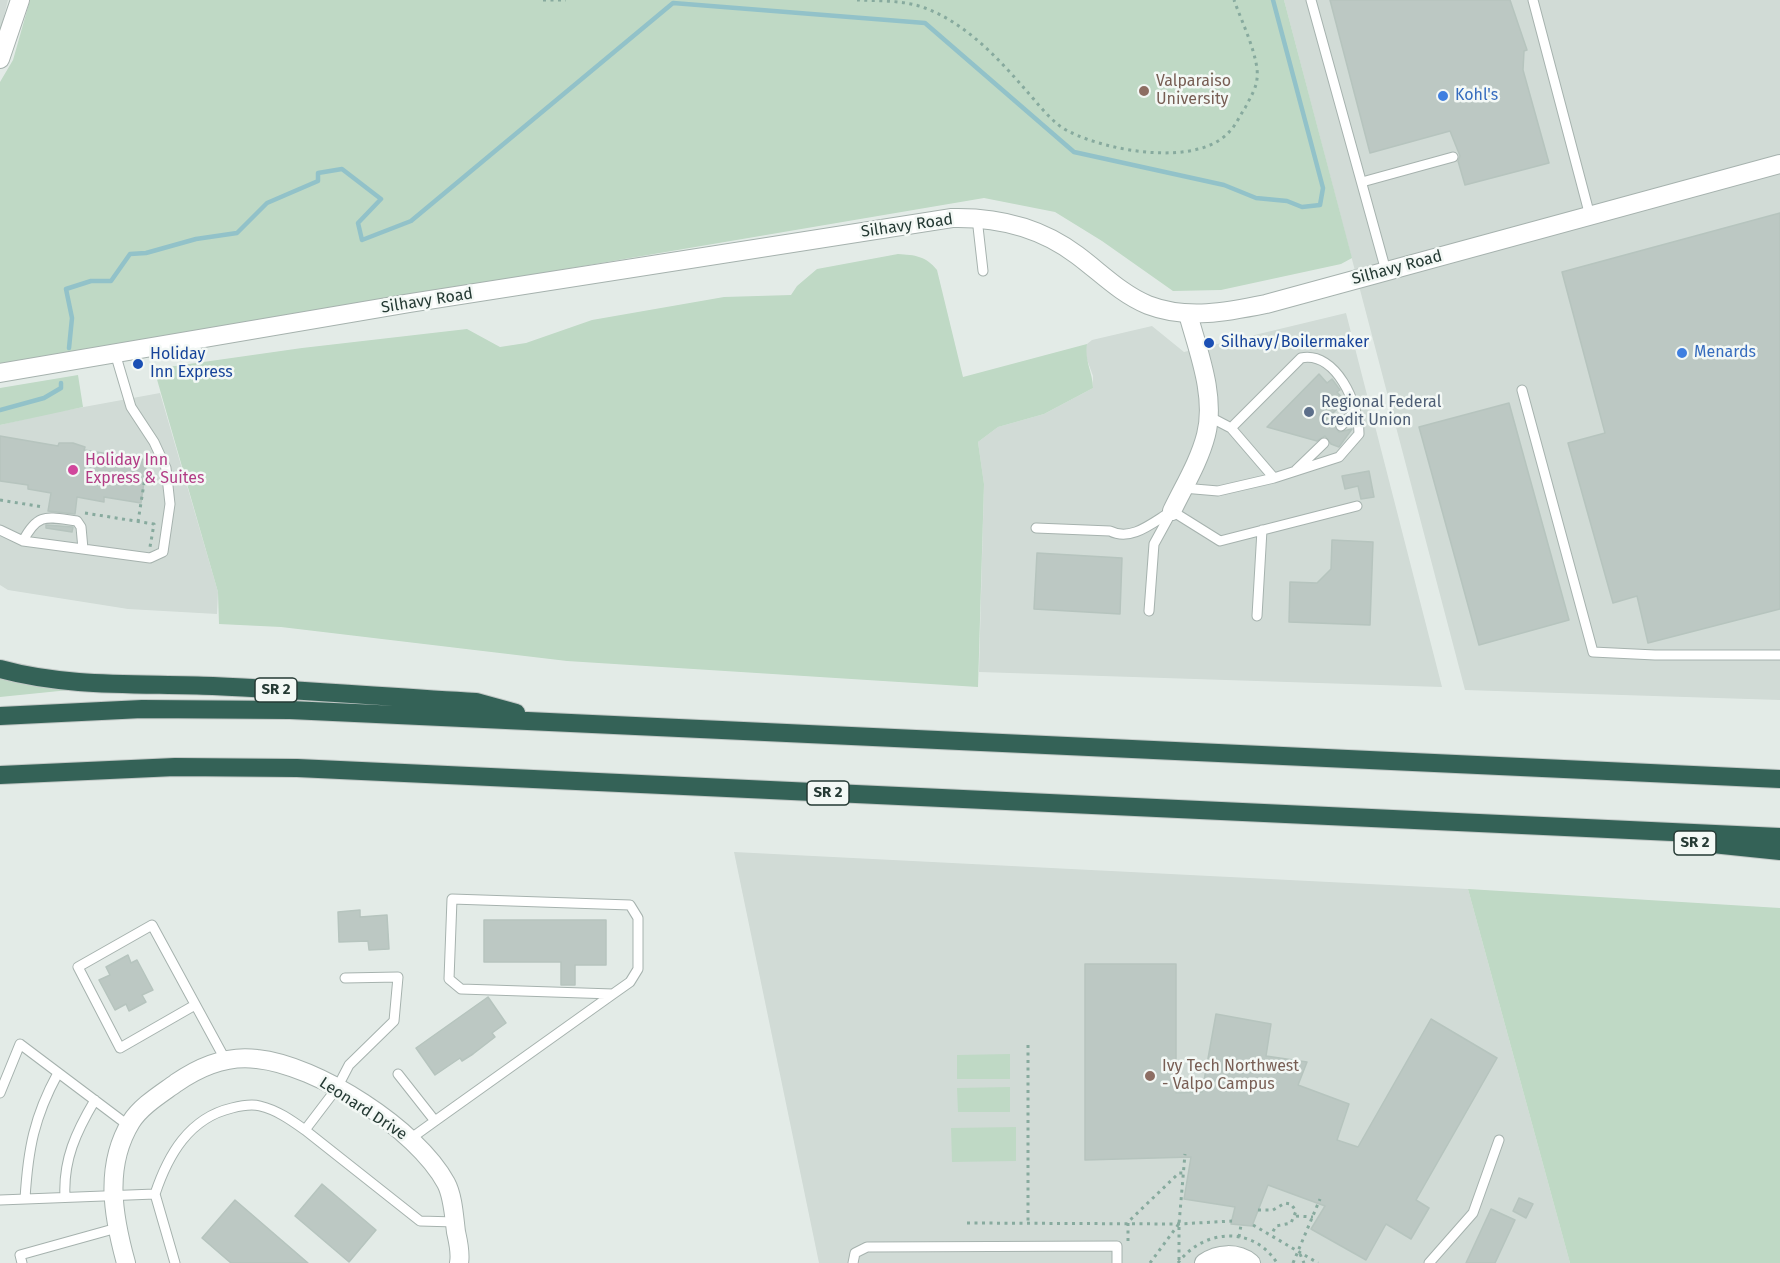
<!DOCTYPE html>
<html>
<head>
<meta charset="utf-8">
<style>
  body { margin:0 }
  canvas { display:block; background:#e3ebe7 }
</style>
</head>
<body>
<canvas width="1780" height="1263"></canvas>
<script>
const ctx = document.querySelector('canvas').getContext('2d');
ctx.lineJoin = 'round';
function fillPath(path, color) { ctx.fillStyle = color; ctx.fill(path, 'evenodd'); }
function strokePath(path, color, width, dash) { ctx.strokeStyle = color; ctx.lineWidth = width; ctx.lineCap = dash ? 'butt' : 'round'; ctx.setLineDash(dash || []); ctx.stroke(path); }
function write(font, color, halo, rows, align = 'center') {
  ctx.font = font + ' "Fira Sans",sans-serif'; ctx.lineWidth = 5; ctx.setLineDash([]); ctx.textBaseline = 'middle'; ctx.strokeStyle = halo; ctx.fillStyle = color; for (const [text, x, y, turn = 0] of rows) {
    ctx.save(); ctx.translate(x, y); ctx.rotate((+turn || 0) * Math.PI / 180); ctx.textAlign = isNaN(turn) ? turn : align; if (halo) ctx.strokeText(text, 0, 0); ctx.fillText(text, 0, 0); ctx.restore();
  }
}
const built = new Path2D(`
  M0,0H8L0,32Z
  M1284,0H1780V700L1465,690Z
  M1346,313L1442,687L979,672L984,484L978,442L998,427L1044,414L1093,388V376L1085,354L1087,344L1092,340L1152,326L1184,352Z
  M160,393L218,592L217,614L128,609L8,590L0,585V425L51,413Z
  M734,852L1468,889L1570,1263H819Z`);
const green = new Path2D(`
  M30,0H1284L1352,258L1341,264L1221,290L1173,291L1102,241L1055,212L984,198L0,365V82L13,60Z
  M898,254C915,255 926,256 937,270L963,377L1087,344C1084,360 1093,373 1093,388L1044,414L998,427L978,442L984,484L978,687L567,661L281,627L219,624L218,592L154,369L302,348L467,329L500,347L526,343L592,320L724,297L791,295L797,286L817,269Z
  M78,375L83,407L0,425V388Z
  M0,678L79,689L0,697Z
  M1468,889L1780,908V1263H1570Z
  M1010,1054V1079H957V1055Z
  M1010,1087V1112H958L957,1088Z
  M1016,1127V1161L952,1162L951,1128Z`);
const stream = new Path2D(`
  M69,348L72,318L66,289L91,281H111L130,254L146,253L196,239L237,233L267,203L318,181V173L342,169L381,199L358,223L362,240L411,221L673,3L925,23L1074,152L1224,185L1256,198L1287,201L1302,207L1320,205L1323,188L1273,0
  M0,410L44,398L61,388V383`);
const building = new Path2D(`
  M1330,0H1510L1527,50L1524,51L1523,70L1549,163L1465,185L1458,161L1460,156L1450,131L1370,153Z
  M1780,213V609L1648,643L1637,596L1613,603L1568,443L1605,433L1562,272Z
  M1319,374L1327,383L1332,379L1335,383L1340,390L1337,392L1345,401L1324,422L1334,425L1339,432L1352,429L1339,447L1331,444L1325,436L1317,441L1267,427Z
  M1509,403L1569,620L1479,645L1419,427Z
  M0,436L58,446L59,443H73L85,447L84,450L147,460L141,503L104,497V502L77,497L75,514L48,511L51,493L28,489V485L0,481Z
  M1369,471L1374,497L1361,499L1358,486L1345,489L1342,476Z
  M46,525L73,527L72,532L46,528Z
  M1332,540L1373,542L1370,625L1289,622L1290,582L1317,583L1331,569Z
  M1037,553L1122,558L1120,614L1034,609Z
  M360,910V917L387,915L389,949L369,950L368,941L339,942L338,912Z
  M484,920H606V965H575V985H561V962H484Z
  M128,955L131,963L137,960L153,990L142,995L146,1002L129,1011L126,1004L115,1010L99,980L110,975L106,967Z
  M1085,964H1176V1093L1202,1092L1216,1014L1271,1024L1266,1056L1307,1062L1298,1085L1349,1104L1337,1140L1358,1147L1431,1019L1497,1058L1416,1200L1429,1208L1411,1239L1386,1224L1366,1260L1311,1229L1325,1206L1268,1185L1252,1226L1231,1224L1235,1207L1184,1199L1191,1157L1085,1160Z
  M488,997L506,1023L492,1033L495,1037L473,1054L462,1061L460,1058L435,1075L416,1048Z
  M322,1184L376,1230L349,1262L295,1216Z
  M1519,1198L1533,1204L1526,1218L1513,1211Z
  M235,1200L308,1263H231L202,1238Z
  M1491,1209L1515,1220L1495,1263H1466Z`);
const path = new Path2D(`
  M543,0H566
  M857,0C879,1 904,0 925,8C965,23 997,57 1024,88C1037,102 1052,124 1070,132C1108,151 1198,168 1230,131C1236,125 1240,115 1245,108C1250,98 1256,89 1257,79C1260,59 1241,20 1234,0
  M0,500L43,507
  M85,513L154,524L150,547
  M138,522L145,477
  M1028,1045V1222
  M1258,1210H1273L1285,1203L1291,1204L1296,1211L1291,1223L1276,1226L1271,1235
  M1296,1216L1313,1217
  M967,1223L1179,1224L1232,1221
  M1253,1225L1318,1263
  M1239,1237L1241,1225
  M1128,1241V1222L1179,1173H1183
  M1300,1254L1304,1263
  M1179,1260V1224L1185,1154
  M1150,1263L1178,1225
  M1178,1263C1203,1229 1253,1225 1277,1263
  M1293,1263L1320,1199`);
const service = new Path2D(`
  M1311,0L1386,271
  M1533,0L1590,216
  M1362,182L1453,157
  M977,218L983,271
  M1522,390L1593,652L1655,655H1780
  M1208,416L1231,428L1274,478
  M1341,426L1355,411
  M1296,470L1324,443
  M1183,488L1218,491L1274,478L1339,457L1359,434C1359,404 1336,351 1301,358L1231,428
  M1172,511L1220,541L1357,506
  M1036,528L1110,531C1132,542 1153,522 1172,511
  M0,530L23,541L150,558L163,552L170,504L166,468L154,442L131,407L115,353
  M23,541C38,512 47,517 77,521L81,527L83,549
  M1149,611L1154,544L1171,513
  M1257,616L1262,530
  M345,978L398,977L394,1021L349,1065L337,1088L305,1130L420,1221L455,1222
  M195,1005L120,1048L78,967L152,925L226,1061
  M398,1074L435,1121
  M0,1093L20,1044L129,1126
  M410,1139L435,1121L613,994L630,982L638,969V918L630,905L452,899L449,979L461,989L613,994
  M155,1194L175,1263
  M65,1197C63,1160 76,1132 95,1100
  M25,1199C28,1149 34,1117 58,1073
  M0,1200L155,1194C168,1155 189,1118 232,1108C240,1106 252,1104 260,1106C277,1110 291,1120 305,1130
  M22,1263L20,1255L117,1228
  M853,1263L855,1253L867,1247L1117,1246V1263
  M1429,1263L1473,1213L1499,1140`);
const minor = new Path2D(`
  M1172,511C1184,486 1199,462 1206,435C1216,396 1198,351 1188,314
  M126,1263C113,1216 104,1166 131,1122C141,1106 161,1094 176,1083C199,1067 228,1055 257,1059C317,1065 417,1129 446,1183C453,1196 454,1216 456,1232C458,1241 461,1253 459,1263
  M1204,1263C1218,1253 1237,1252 1251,1263`);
const tertiary = new Path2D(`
  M0,59L20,0
  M0,373L410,303L952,218C997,217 1040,227 1077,255C1100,272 1121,294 1148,305C1187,320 1227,312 1266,304L1780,164`);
const motorway = new Path2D(`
  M0,669C68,688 143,683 213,686C301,690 389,697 476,702L516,713
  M0,716L142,709L290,710L1780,779
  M0,775L175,767L297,768L1780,837
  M1693,842L1780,851`);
const markers = [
  [1144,91,6,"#8d6e63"],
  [1443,96,6,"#3f7fe0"],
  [1209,343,6,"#1a4fb4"],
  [1682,353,6,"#3f7fe0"],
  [138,364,6,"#1a4fb4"],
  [1309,412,6,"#5c6f8a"],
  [73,470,6,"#d1479c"],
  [1150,1076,6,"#8d6e63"]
];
const shields = [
  [276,690,42],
  [828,793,42],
  [1695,843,42]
];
const shieldNames = [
  ["SR 2",276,690],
  ["SR 2",828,793],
  ["SR 2",1695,843]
];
const educationNames = [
  ["Valparaiso",1156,82],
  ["University",1156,100],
  ["Ivy Tech Northwest",1162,1067],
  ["- Valpo Campus",1162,1085]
];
const shopNames = [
  ["Kohl's",1455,96],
  ["Menards",1694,353]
];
const streetNames = [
  ["Silhavy Road",907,226,-8],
  ["Silhavy Road",1397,268,-15],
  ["Silhavy Road",427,301,-9],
  ["Leonard Drive",363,1109,33]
];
const transitNames = [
  ["Silhavy/Boilermaker",1221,343],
  ["Holiday",150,355],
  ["Inn Express",150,373]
];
const serviceNames = [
  ["Regional Federal",1321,403],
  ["Credit Union",1321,421]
];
const hotelNames = [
  ["Holiday Inn",85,461],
  ["Express & Suites",85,479]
];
fillPath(built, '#d1dbd6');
fillPath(green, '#bfd9c5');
strokePath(stream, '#92c2c9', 4.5);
fillPath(building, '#bcc8c3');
strokePath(building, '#b6c4be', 1.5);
strokePath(service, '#a6b2ae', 11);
strokePath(minor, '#a6b2ae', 20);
strokePath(tertiary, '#a6b2ae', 20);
strokePath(motorway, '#c2c8c6', 20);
strokePath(path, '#87aa9e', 3, [3, 4.5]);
strokePath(service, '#fff', 9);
strokePath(minor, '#fff', 18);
strokePath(tertiary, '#fff', 18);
strokePath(motorway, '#346257', 18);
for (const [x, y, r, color] of markers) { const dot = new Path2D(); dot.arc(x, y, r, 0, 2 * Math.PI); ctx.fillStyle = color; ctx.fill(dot); strokePath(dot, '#f3f8f5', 2); }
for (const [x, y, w] of shields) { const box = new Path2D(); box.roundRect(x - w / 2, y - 12, w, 24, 4.5); ctx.fillStyle = '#f3f8f5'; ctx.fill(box); strokePath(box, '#253a34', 1.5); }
write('bold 15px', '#253a34', null, shieldNames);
write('16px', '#785e54', '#f3f8f5', educationNames, 'left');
write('16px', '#366cbe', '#f3f8f5', shopNames, 'left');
write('16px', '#253a34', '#f3f8f5', streetNames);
write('16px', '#164399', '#f3f8f5', transitNames, 'left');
write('16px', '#4e5e75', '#f3f8f5', serviceNames, 'left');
write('16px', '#b23c85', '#f3f8f5', hotelNames, 'left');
</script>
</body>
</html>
